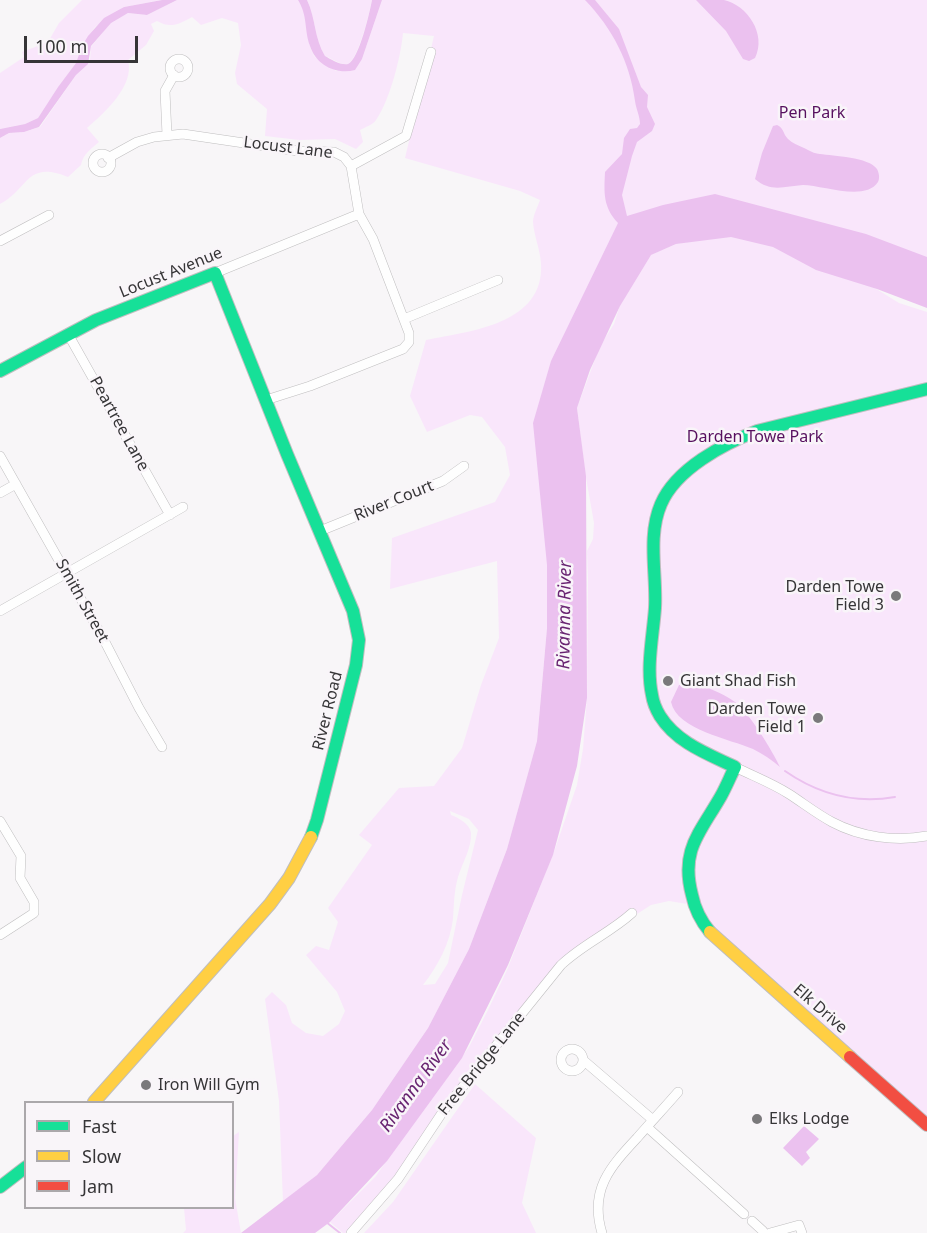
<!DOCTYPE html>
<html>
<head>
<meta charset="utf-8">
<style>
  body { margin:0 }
  #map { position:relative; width:927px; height:1233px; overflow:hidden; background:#f8f6f8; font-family:"Noto Sans",sans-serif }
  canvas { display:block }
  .legend { position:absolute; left:24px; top:1101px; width:210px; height:108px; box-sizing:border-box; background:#f9f5f9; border:2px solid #aba8ab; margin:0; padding:8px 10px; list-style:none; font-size:18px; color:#363537 }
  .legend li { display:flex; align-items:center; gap:12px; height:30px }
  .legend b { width:30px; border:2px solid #aba8ab }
  .scale { position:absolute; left:24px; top:36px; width:114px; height:27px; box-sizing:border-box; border:3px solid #363537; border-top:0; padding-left:8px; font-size:18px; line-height:21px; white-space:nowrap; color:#363537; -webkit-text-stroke:4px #f9f5f9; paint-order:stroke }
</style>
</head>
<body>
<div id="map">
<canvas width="927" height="1233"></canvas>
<ul class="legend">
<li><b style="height:8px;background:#16e098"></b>Fast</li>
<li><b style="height:8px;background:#ffcf43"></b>Slow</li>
<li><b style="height:8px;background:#f24e42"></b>Jam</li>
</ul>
<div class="scale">100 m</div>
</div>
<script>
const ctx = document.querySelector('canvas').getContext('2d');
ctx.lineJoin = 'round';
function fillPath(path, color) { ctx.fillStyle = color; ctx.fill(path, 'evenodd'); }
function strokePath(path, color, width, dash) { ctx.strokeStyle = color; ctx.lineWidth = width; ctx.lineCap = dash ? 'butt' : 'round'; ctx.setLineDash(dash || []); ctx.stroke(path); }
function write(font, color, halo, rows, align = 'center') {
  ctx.font = font + ' "Noto Sans",sans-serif'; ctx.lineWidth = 5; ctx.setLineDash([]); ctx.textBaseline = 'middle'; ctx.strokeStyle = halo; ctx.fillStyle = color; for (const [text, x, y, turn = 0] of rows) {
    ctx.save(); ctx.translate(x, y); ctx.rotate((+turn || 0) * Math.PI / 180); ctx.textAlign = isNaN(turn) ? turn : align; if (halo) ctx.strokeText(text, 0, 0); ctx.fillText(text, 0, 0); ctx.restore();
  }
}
const green = new Path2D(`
  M82,0H162L124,7L95,27L82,46L76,63L58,87L38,118L25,124L0,129V73L24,57L22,52L48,42L59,23Z
  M177,0H298L305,11L310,46L314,56L336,71L362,59L382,0H927V270L721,203L617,226L600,263L547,565V628L537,741L507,849L469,949L428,1028L372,1110L317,1175L283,1202L279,1101L265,999L272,992L286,1005L292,1023L306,1033L323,1036L339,1024L345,1011L337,992L306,955L316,946L329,950L338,922L328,908L372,845L359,835L399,788L434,786L462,748L481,685L499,638L497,561L390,589L392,538L495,502L510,475L505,447L482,417L470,415L427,432L410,396L426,340C471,331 545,324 541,263C540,249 534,236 533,222C533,215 538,206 540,200L520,191L405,158L434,36L403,33C401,56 390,100 376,120C373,125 365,127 360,130L363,142L356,149L335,139L299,140L265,136L267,109L237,84L235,73L241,45L238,23L222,18L201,25L192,17C179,24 171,29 157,21L151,24L154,31L146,45L128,60C135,86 104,113 87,128L99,142C91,149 83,154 81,165L68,177C26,160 29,189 0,204V138L9,133L24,132L40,127L76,75L90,60L91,47L111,22L128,13L147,15ZM450,811L469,819L478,830L462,895L448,963L435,984L423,985C438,966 450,943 453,919C454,905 454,891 458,877C462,864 472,847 471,833C470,824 459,818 451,815Z
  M307,0H372C370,11 358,60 348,64C342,66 331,58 325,56C314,38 316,19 307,0Z
  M744,232L870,285L899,303L927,312V1125L712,936L693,905L669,901L651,905L575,954L497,1046L405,1169L352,1233H343L330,1222L376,1176L423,1108L455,1067L469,1047L488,1010L507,970L555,849L577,785L583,749L587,698L588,578L587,551L593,539L594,523L585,472L577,408L600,346L614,324L620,305L648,256L676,244Z
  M475,1084L536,1138L522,1203L536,1233H364L393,1202Z
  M239,1132L235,1198L241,1233H183L186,1230L184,1208H232L233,1136Z`);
const water = new Path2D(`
  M162,0H177L147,15L128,13L111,23L91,46L88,64L76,75L39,127L24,132L9,133L0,138V129L25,124L38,118L58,87L76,63L82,46L88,36L104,18L124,7Z
  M298,0H307C316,19 314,38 325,56C330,59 342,66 348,64C359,60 370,11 372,0H382L362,59L355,70C336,75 316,65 310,46C304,30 308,16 298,0Z
  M585,0H595L619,29L641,87L648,95L647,107L655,124L652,131L637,142L632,156L622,195L627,216L663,205L715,194L866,234L927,257V308L877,289L816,270L773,247L731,237L676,244L651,255L620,306L590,370L577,408L586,476L587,698L577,766L553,855L508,965L462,1058L387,1161L330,1222L315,1233H241L317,1175L372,1110L428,1028L469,949L507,849L537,741L547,628V565L533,423L551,361L618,223C603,207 604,193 605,172L622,154L624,138L630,129L637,128L640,124C640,116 636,109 635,101C630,62 612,28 585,0Z
  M696,0C705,0 716,0 724,0C747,5 767,34 755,58L749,61L743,59L726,31Z
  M777,125C784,128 783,134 788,139C792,143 798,145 804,148C808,150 815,154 820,154C833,156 869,157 877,169C879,173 880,178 878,182C865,202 822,185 803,185C785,186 771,193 755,179L762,153L773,126Z
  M688,682C702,685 723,693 735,702C749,712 773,752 780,767C772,760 763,754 753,749C730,739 677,730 671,702L679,685Z
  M804,1126L819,1139L806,1152L810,1158L802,1166L783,1148Z`);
const stream = new Path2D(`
  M785,771C818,794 855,804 895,797
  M326,1222L340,1233`);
const street = new Path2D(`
  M170 68a9 9 0 1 1 18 0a9 9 0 1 1-18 0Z
  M167,135L165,91L174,75
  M93 163a9 9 0 1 1 18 0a9 9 0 1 1-18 0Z
  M108,158L137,142L154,137L183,134L298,151L334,152L344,157L351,166L359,214L373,239L409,333V342L403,349L310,386L266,400
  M351,166L406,136L431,52
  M0,241L49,215
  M215,273L359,214
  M404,319L498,280
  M68,334L170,515
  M0,456L104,640L139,708L162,747
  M0,493L16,484
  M320,531L443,481L464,466
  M0,611L183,507
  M735,767C753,776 772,783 789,794C803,803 817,814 832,822C860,837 896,842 927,836
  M0,821L21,856L20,878L34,902V913L0,935
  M561 1060a11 11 0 1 1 22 0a11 11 0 1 1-22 0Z
  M583,1060L653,1120
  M647,1127L744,1214
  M752,1221L763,1231
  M351,1233L398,1179L444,1110L561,965C583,944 610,933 632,913
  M602,1233C589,1190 610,1167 637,1138C651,1122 665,1107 678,1092
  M770,1233L799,1225L802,1233`);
const fast = new Path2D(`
  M0,371L96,320L215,273L287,454L353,611L359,640L356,665L317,820L311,837
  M710,932C700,920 695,910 692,895C680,850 700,833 721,796C726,787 730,777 735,767C708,754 677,743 660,716C657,711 653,702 652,695C646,667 653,636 655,608C657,575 647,536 661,504C676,469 723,444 757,431L927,389
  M0,1187L26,1167`);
const slow = new Path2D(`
  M710,932L850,1057
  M94,1102L270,904L289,878L311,837`);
const jam = new Path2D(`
  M850,1057L927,1125`);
const markers = [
  [896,596,6,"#7a797b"],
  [668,681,6,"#7a797b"],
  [818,718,6,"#7a797b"],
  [146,1085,6,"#7a797b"],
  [757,1119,6,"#7a797b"]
];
const parkNames = [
  ["Pen Park",812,113],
  ["Darden Towe Park",755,437]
];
const streetNames = [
  ["Locust Lane",288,148,7],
  ["Locust Avenue",171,273,-22],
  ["Peartree Lane",119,424,61],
  ["River Court",394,501,-22],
  ["Smith Street",82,601,61],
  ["River Road",328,711,-76],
  ["Elk Drive",820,1009,41],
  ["Free Bridge Lane",482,1064,-51]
];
const poiNames = [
  ["Darden Towe",884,587,"right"],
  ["Field 3",884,605,"right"],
  ["Giant Shad Fish",680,681],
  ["Darden Towe",806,709,"right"],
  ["Field 1",806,727,"right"],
  ["Iron Will Gym",158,1085],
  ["Elks Lodge",769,1119]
];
const waterNames = [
  ["Rivanna River",565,615,-89],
  ["Rivanna River",416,1086,-54]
];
fillPath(green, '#f9e6fb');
fillPath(water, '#ebc1ef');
strokePath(stream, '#ebc1ef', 2);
strokePath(street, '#bfbebf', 10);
strokePath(fast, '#bfbebf', 14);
strokePath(slow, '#bfbebf', 14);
strokePath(jam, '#bfbebf', 14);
strokePath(street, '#fefefe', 9);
strokePath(fast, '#16e098', 12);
strokePath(slow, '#ffcf43', 12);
strokePath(jam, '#f24e42', 12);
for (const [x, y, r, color] of markers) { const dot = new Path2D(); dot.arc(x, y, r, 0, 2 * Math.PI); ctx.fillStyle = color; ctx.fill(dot); strokePath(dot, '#f9f5f9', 2); }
write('16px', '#57105f', '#f9f5f9', parkNames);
write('16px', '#363537', '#f9f5f9', streetNames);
write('16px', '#363537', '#f9f5f9', poiNames, 'left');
write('italic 18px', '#692572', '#f9f5f9', waterNames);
</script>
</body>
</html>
